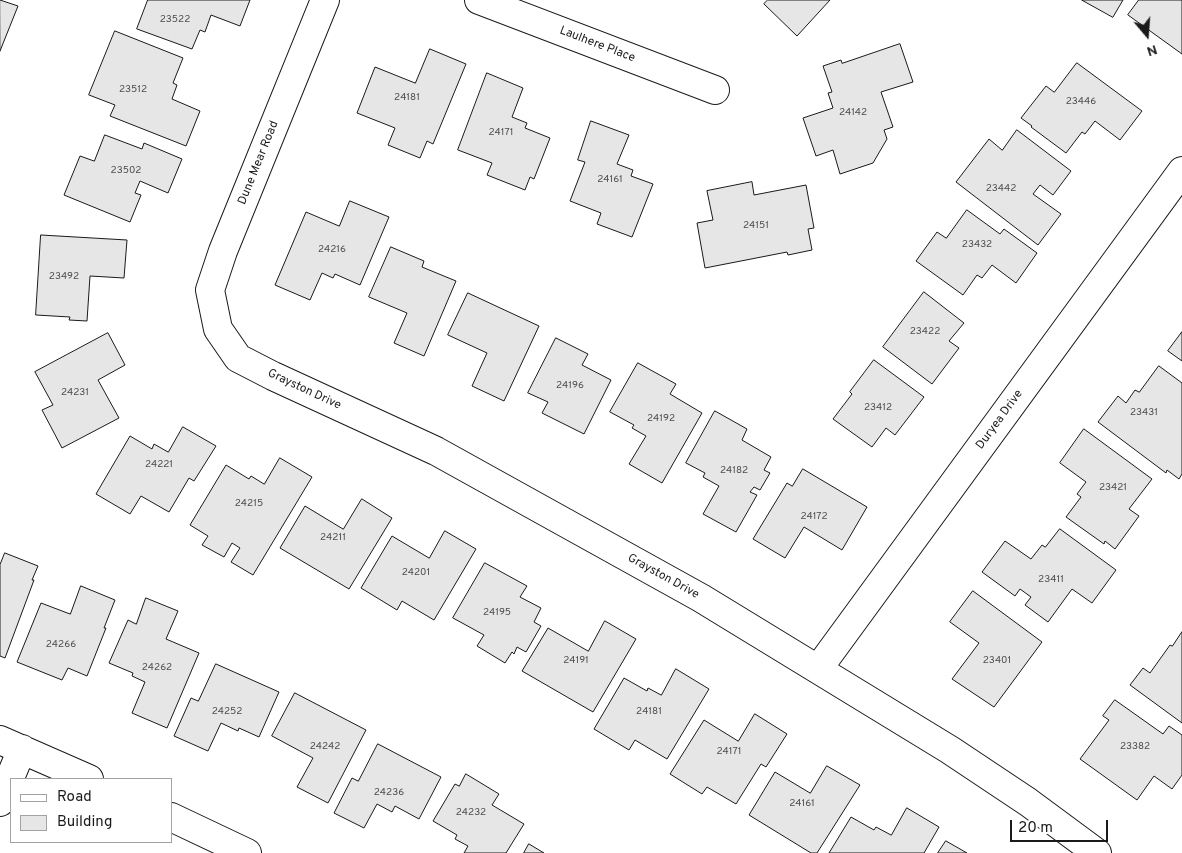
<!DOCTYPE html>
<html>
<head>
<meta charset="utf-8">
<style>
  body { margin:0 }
  #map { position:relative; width:1182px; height:853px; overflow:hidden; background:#fff; font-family:Overpass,sans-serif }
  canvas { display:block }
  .legend { position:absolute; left:10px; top:778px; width:162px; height:65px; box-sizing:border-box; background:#fff; border:1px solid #a3a3a3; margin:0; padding:6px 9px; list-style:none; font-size:15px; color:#1a1a1a }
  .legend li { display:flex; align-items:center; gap:10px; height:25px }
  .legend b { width:25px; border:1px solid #a3a3a3 }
  .north { position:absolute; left:1122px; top:10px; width:50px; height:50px; -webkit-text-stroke:4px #fff; paint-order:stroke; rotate:162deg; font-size:14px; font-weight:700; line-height:20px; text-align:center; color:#1a1a1a }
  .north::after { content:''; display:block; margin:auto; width:18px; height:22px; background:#1a1a1a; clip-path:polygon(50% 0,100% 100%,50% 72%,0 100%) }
  .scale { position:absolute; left:1010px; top:820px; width:98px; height:22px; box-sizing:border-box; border:2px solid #1a1a1a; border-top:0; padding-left:6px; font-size:15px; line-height:18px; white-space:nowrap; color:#1a1a1a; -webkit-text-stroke:4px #fff; paint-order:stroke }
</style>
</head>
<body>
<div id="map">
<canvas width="1182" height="853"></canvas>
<ul class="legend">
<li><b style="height:6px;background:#fff"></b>Road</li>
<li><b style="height:14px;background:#e6e6e6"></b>Building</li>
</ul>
<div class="north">N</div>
<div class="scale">20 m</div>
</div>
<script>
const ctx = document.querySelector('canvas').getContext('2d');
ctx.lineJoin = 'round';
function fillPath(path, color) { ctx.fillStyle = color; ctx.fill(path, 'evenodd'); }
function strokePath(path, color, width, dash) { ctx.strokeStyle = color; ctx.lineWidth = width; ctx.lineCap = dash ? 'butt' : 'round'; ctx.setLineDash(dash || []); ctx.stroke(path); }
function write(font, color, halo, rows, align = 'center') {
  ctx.font = font + ' Overpass,sans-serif'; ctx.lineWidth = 4; ctx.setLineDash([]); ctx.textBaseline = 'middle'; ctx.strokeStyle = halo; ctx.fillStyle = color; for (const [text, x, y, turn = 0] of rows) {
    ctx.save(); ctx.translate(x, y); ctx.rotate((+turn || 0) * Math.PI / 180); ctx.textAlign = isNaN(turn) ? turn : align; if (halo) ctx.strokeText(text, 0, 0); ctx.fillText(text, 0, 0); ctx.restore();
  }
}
const building = new Path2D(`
  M0,0L18,6L0,51Z
  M148,0H250L240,26L211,15L205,32L200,30L192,49L137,29Z
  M768,0H830L797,36L764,4Z
  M1082,0H1123L1113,17Z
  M1139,0H1182V54L1128,15Z
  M115,31L183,58L173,83L177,85L172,99L200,111L186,146L110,116L115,105L89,95Z
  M900,44L913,82L881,92L893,127L884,130L887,139L873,163L840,174L833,150L816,156L803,118L833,108L828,93L832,92L823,66L841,60L842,63Z
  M430,49L466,64L433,144L427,141L420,158L388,145L395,128L357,113L375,67L415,83Z
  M1077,63L1142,111L1120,140L1095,121L1085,134L1082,132L1066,153L1031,127L1032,126L1021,118L1046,86L1054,92Z
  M487,73L523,88L512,117L527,123L525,128L550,138L534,179L530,177L525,190L487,175L492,163L458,150Z
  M591,121L629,135L617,164L633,170L631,176L653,184L632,237L597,224L601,213L570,201L585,162L578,160Z
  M1017,130L1071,171L1053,195L1040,185L1033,194L1061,214L1038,245L956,182L989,139L1002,150Z
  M105,135L142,149L144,143L182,159L168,193L140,181L135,193L141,195L130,222L64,195L80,156L94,161Z
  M752,182L754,195L806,185L814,228L808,229L812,250L788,255L787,252L705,268L697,223L713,220L707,191Z
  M350,201L389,217L360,285L335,274L333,278L322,273L310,300L275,285L306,212L339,226Z
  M967,210L1000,234L1004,229L1037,253L1016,283L992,265L982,278L977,275L963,295L916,261L937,232L946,238Z
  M41,235L127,240L124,278L90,276L87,321L69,320L70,317L36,315Z
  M391,247L424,261L422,267L456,281L424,356L394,343L407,313L369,297Z
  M924,292L964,323L949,341L959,348L932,384L883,347Z
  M468,293L539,326L504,401L472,386L487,353L448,335Z
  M1182,332V361L1168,351Z
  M108,333L125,365L98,380L119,418L62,448L42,410L53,405L35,372Z
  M556,338L588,354L582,365L611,380L584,434L542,413L548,402L528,393Z
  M874,360L924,397L895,435L886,428L872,447L833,419L852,394L850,392Z
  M638,363L676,384L670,394L702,413L662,483L629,464L646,436L632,428L634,425L610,412Z
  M1159,366L1182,383V474L1179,479L1167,470L1166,473L1098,422L1118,396L1126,403L1135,390L1139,392Z
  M715,411L747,429L742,440L771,457L764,470L770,473L760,490L754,487L750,492L757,495L736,532L703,514L719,486L703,477L705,473L686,463Z
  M183,427L216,446L194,481L189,478L169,512L141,496L130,514L96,494L130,436L152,449L154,444L168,452Z
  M1084,429L1152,479L1129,509L1139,516L1115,549L1105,541L1104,544L1066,517L1081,497L1077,494L1086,482L1060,463Z
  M280,458L312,477L253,575L231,562L240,548L232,543L224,557L202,545L208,536L190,525L226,465L249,479L251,476L264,484Z
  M803,469L867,507L842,550L804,527L785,558L753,539L787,483L792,486Z
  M362,499L392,518L349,589L280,548L305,506L343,529Z
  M1060,529L1116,570L1092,603L1072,589L1048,622L1025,605L1031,597L1020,589L1015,596L982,572L1005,541L1031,559L1042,545L1045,547Z
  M445,531L476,549L434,620L402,601L397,610L361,588L392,536L429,558Z
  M5,553L38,566L32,580H34L5,658L0,656V565Z
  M485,563L527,586L520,597L541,608L534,622L541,626L526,652L517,647L514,654L512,652L505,663L477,646L484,635L453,618Z
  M81,586L115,600L104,628H106L87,676L68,668L62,680L17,662L41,603L70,614Z
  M973,591L1042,642L994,707L952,679L979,643L950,622Z
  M146,598L178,611L166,639L199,653L167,728L132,713L145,682L132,676L133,673L109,663L128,620L136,624Z
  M605,621L636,639L593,712L522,671L548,628L588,651Z
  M1182,632V723L1130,685L1143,668L1150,673L1170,645L1172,646Z
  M216,664L279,692L259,737L239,728L238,731L221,723L208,751L174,736L191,698L198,701Z
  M676,669L709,689L667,759L635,740L629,750L594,729L624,678L647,691L648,688L661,695Z
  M295,693L366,730L328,803L297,787L313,758L272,736Z
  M1115,700L1163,734L1169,726L1182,735V775L1172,789L1154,776L1137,800L1080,759L1109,720L1103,716Z
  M755,714L787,734L766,767L761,764L736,804L707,787L702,794L670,774L704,720L738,741Z
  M378,744L441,777L419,819L395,806L392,812L377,804L364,828L334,813L352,778L358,781Z
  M827,766L860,785L817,853H811L749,815L775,772L810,793Z
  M466,774L499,794L492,805L524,824L506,853H464L468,846L455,839L457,835L433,821L455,784L459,786Z
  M907,808L939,827L924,853H829L851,817L874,830L876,827L891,835Z
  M946,841L967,853H938Z
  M529,844L544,853H524Z`);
const minor = new Path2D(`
  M325,0L223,251L210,290L218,329L238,358L273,376L436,451L701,598L950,750L1028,802L1097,853
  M479,0L715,90
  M818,669L1182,171
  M0,740L89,779
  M0,802L22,749
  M171,817L247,853`);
const numberNames = [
  ["23522",175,20],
  ["23512",133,90],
  ["24181",407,98],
  ["23446",1081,102],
  ["24142",853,113],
  ["24171",501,133],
  ["23502",126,171],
  ["24161",610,180],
  ["23442",1001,189],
  ["24151",756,226],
  ["23432",977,245],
  ["24216",332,250],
  ["23492",64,277],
  ["23422",925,332],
  ["24196",570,386],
  ["24231",75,393],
  ["23412",878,408],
  ["23431",1144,413],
  ["24192",661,419],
  ["24221",159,465],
  ["24182",734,471],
  ["23421",1113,488],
  ["24215",249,504],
  ["24172",814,517],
  ["24211",333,538],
  ["24201",416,573],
  ["23411",1051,580],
  ["24195",497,613],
  ["24266",61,645],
  ["24191",576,661],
  ["23401",997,661],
  ["24262",157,668],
  ["24252",227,712],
  ["24181",649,712],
  ["24242",325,747],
  ["23382",1135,747],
  ["24171",729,752],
  ["24236",389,793],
  ["24161",802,804],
  ["24232",471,813]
];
const streetNames = [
  ["Laulhere Place",597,45,21],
  ["Dune Mear Road",259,163,-68],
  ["Grayston Drive",304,390,25],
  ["Duryea Drive",1000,420,-54],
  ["Grayston Drive",663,577,29]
];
fillPath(building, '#e6e6e6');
strokePath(building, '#1a1a1a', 1);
strokePath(minor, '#1a1a1a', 30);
strokePath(minor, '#fff', 28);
write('10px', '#4d4d4d', null, numberNames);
write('12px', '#1a1a1a', '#fff', streetNames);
</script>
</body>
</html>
